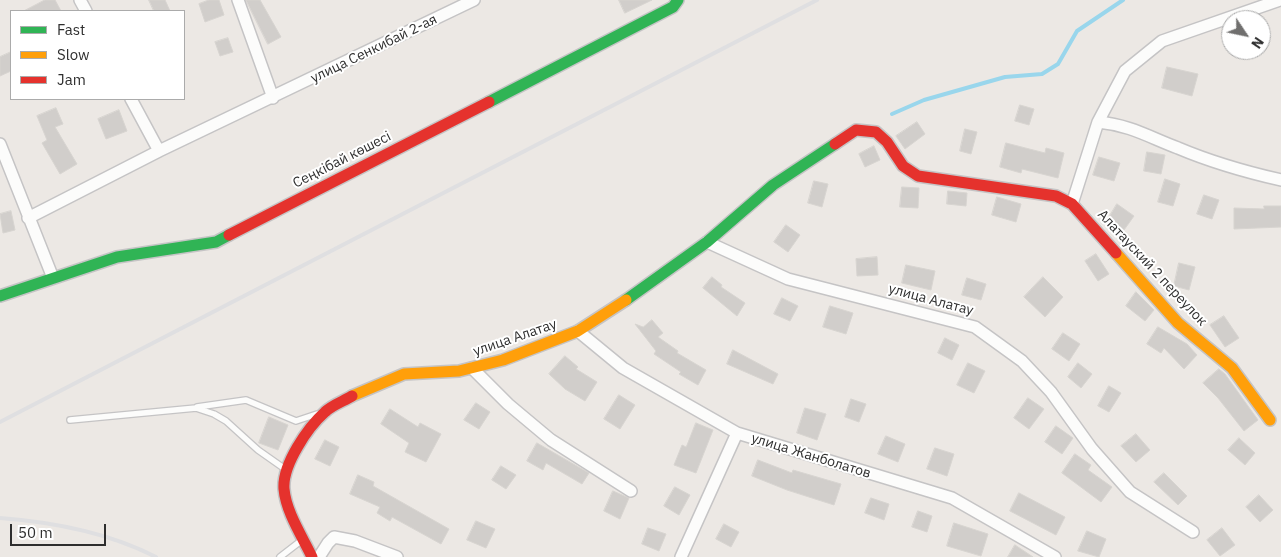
<!DOCTYPE html>
<html>
<head>
<meta charset="utf-8">
<style>
  body { margin:0 }
  #map { position:relative; width:1281px; height:557px; overflow:hidden; background:#ece8e4; font-family:"IBM Plex Sans",sans-serif }
  canvas { display:block }
  .legend { position:absolute; left:10px; top:10px; width:175px; height:90px; box-sizing:border-box; background:#fff; border:1px solid #ababab; margin:0; padding:6px 9px; list-style:none; font-size:15px; color:#2e2e2e }
  .legend li { display:flex; align-items:center; gap:10px; height:25px }
  .legend b { width:25px; border:1px solid #ababab }
  .north { position:absolute; left:1221px; top:10px; width:50px; height:50px; box-sizing:border-box; background:#fff; border:1px solid #ababab; border-radius:50%; rotate:124deg; font-size:14px; font-weight:700; line-height:20px; text-align:center; color:#2e2e2e }
  .north::after { content:''; display:block; margin:auto; width:18px; height:22px; background:#706f6e; clip-path:polygon(50% 0,100% 100%,50% 72%,0 100%) }
  .scale { position:absolute; left:10px; top:524px; width:96px; height:22px; box-sizing:border-box; border:2px solid #2e2e2e; border-top:0; padding-left:6px; font-size:15px; line-height:18px; white-space:nowrap; color:#2e2e2e; -webkit-text-stroke:4px #fff; paint-order:stroke }
</style>
</head>
<body>
<div id="map">
<canvas width="1281" height="557"></canvas>
<ul class="legend">
<li><b style="height:6px;background:#30b455"></b>Fast</li>
<li><b style="height:6px;background:#ff9f0a"></b>Slow</li>
<li><b style="height:6px;background:#e5322d"></b>Jam</li>
</ul>
<div class="north">N</div>
<div class="scale">50 m</div>
</div>
<script>
const ctx = document.querySelector('canvas').getContext('2d');
ctx.lineJoin = 'round';
function strokePath(path, color, width, dash) { ctx.strokeStyle = color; ctx.lineWidth = width; ctx.lineCap = dash ? 'butt' : 'round'; ctx.setLineDash(dash || []); ctx.stroke(path); }
function fillPath(path, color) { ctx.fillStyle = color; ctx.fill(path, 'evenodd'); }
function write(font, color, halo, rows, align = 'center') {
  ctx.font = font + ' "IBM Plex Sans",sans-serif'; ctx.lineWidth = 4; ctx.setLineDash([]); ctx.textBaseline = 'middle'; ctx.strokeStyle = halo; ctx.fillStyle = color; for (const [text, x, y, turn = 0] of rows) {
    ctx.save(); ctx.translate(x, y); ctx.rotate((+turn || 0) * Math.PI / 180); ctx.textAlign = isNaN(turn) ? turn : align; if (halo) ctx.strokeText(text, 0, 0); ctx.fillText(text, 0, 0); ctx.restore();
  }
}
const stream = new Path2D(`
  M892,114L924,100L1005,77L1042,74L1058,64L1077,31L1123,0`);
const building = new Path2D(`
  M45,0H55L61,11H24Z
  M149,0H165L170,11H154Z
  M209,0H219L224,15L205,22L199,4Z
  M246,0H260L281,37L268,44Z
  M619,0H652L625,13Z
  M228,38L233,52L220,56L215,42Z
  M11,52V71L0,76V57Z
  M1167,67L1198,74L1192,96L1162,88Z
  M1020,105L1034,109L1029,125L1015,121Z
  M56,108L63,124L55,127L77,164L60,174L42,143L47,140L37,116Z
  M119,110L127,131L106,139L98,119Z
  M917,122L925,134L905,149L896,136Z
  M965,129L977,132L971,154L960,151Z
  M1006,143L1045,153L1046,148L1064,153L1058,178L1022,169L1021,173L1000,167Z
  M874,146L880,160L865,167L859,154Z
  M1147,152L1165,155L1161,174L1144,171Z
  M1099,157L1120,163L1114,181L1093,175Z
  M1165,179L1180,184L1173,206L1158,202Z
  M814,181L828,184L822,207L808,203Z
  M902,187L919,188L918,208L900,207Z
  M948,191L967,193L966,206L947,204Z
  M1204,195L1219,200L1212,219L1197,214Z
  M997,197L1021,204L1016,222L992,215Z
  M1117,204L1134,216L1124,230L1108,219Z
  M1264,206H1281V227L1234,229V208L1264,209Z
  M11,211L15,230L3,233L0,214Z
  M786,225L800,235L788,252L774,242Z
  M1096,254L1109,274L1098,281L1085,261Z
  M877,257L878,275L857,276L856,259Z
  M1179,263L1195,267L1189,290L1174,286Z
  M906,265L935,271L931,290L902,283Z
  M712,277L722,285L721,287L745,303L737,316L703,288Z
  M1043,277L1063,297L1045,317L1024,297Z
  M967,278L986,284L981,300L962,295Z
  M1136,292L1154,310L1145,321L1126,306Z
  M782,298L798,306L790,321L774,314Z
  M830,306L853,313L846,334L823,327Z
  M1224,316L1239,338L1225,347L1210,325Z
  M652,320L663,333L658,337L678,351L677,353L706,370L698,385L679,374L681,372L654,354L656,351L635,324L643,327Z
  M1158,327L1187,344L1197,355L1184,369L1164,348L1161,353L1147,344Z
  M1063,333L1080,344L1069,361L1052,349Z
  M945,338L959,345L952,360L938,353Z
  M733,350L778,374L773,384L727,364Z
  M565,356L578,367L576,369L597,382L585,401L565,389L549,374Z
  M968,363L985,371L974,393L957,385Z
  M1078,363L1092,374L1081,388L1068,377Z
  M1219,369L1225,374L1258,420L1244,431L1218,398L1203,383Z
  M1109,386L1121,393L1109,412L1098,406Z
  M619,395L635,405L620,429L604,419Z
  M1028,398L1044,409L1029,429L1014,418Z
  M851,399L866,404L859,422L845,417Z
  M476,403L490,412L479,429L464,420Z
  M805,408L826,414L817,440L797,433Z
  M390,409L418,427L420,423L441,434L426,462L405,452L409,443L381,424Z
  M269,417L288,425L278,450L259,443Z
  M696,423L713,430L696,473L674,465L682,445L686,447Z
  M1056,426L1073,438L1062,454L1045,442Z
  M1136,434L1150,450L1136,462L1121,446Z
  M886,436L905,444L898,462L878,454Z
  M1239,438L1255,453L1245,465L1228,450Z
  M325,440L339,447L330,466L315,459Z
  M537,443L589,473L582,484L546,463L543,470L527,461Z
  M935,448L954,454L947,476L927,469Z
  M1075,454L1091,465L1088,470L1112,487L1101,502L1062,473Z
  M758,460L792,473L793,470L841,484L834,505L787,490L752,476Z
  M501,466L516,475L506,489L492,480Z
  M1164,473L1187,496L1178,505L1154,482Z
  M358,475L374,482L373,486L449,529L441,544L392,517L390,521L377,513L380,507L350,494Z
  M675,487L690,495L679,515L664,506Z
  M613,491L629,498L620,519L604,511Z
  M1019,493L1065,517L1056,535L1010,511Z
  M1259,495L1273,510L1260,522L1246,507Z
  M871,498L889,504L884,520L865,513Z
  M918,511L932,516L927,532L912,527Z
  M476,521L495,529L486,548L467,540Z
  M954,523L988,534L981,556L947,546Z
  M724,524L739,532L731,547L716,539Z
  M648,528L666,534L659,551L642,544Z
  M1222,528L1235,545L1220,556L1207,540Z
  M1087,531L1106,539L1099,557L1078,551Z
  M1015,545L1033,557H1008Z`);
const lane = new Path2D(`
  M197,407L246,400L296,421L317,414
  M70,420L196,408L214,414L226,421L258,450L285,469
  M280,557L302,540`);
const street = new Path2D(`
  M80,0L86,11
  M238,0L273,98
  M131,99L159,151
  M1098,122L1125,71L1162,41L1280,0
  M0,144L53,278
  M1072,204L1098,122C1130,125 1149,137 1178,148C1211,162 1246,172 1281,180
  M28,218L159,151L474,0
  M707,242L788,279L975,327L1022,361L1051,392L1092,449L1130,492L1193,532
  M578,331L623,368L737,433L952,498L1055,557
  M472,368L508,404L551,440L631,491
  M319,557L328,543L334,537L355,541L397,557
  M681,557L737,433`);
const fast = new Path2D(`
  M489,102L673,7L678,0
  M0,296L117,257L216,242L229,235
  M626,300L707,242L773,185L835,144`);
const slow = new Path2D(`
  M1116,253L1178,323L1232,368L1270,420
  M352,396L404,374L459,371L503,360L578,331L626,300`);
const jam = new Path2D(`
  M835,144L856,130L876,132L887,142L903,166L918,176L1056,196L1072,204L1116,253
  M229,235L489,102
  M312,557C302,536 286,512 284,489C282,465 308,427 325,412C332,405 344,401 352,396`);
const rail = new Path2D(`
  M0,422L817,0
  M0,518C53,522 109,533 156,557`);
const streetNames = [
  ["улица Сенкибай 2-ая",374,49,-26],
  ["Сеңкібай көшесі",342,160,-27],
  ["Алатауский 2 переулок",1152,268,47],
  ["улица Алатау",931,300,15],
  ["улица Алатау",515,338,-19],
  ["улица Жанболатов",811,456,17]
];
strokePath(stream, '#99d6ec', 4);
fillPath(building, '#d1cecb');
strokePath(building, '#d7d4d0', 1);
strokePath(lane, '#c5c4c5', 8);
strokePath(street, '#c5c4c5', 14);
strokePath(fast, '#c5c4c5', 14);
strokePath(slow, '#c5c4c5', 14);
strokePath(jam, '#c5c4c5', 14);
strokePath(lane, '#fcfcfb', 5.5);
strokePath(street, '#fcfcfb', 11);
strokePath(fast, '#30b455', 11);
strokePath(slow, '#ff9f0a', 11);
strokePath(jam, '#e5322d', 11);
strokePath(rail, '#dfdfe1', 4);
write('14px', '#2e2e2e', '#fff', streetNames);
</script>
</body>
</html>
